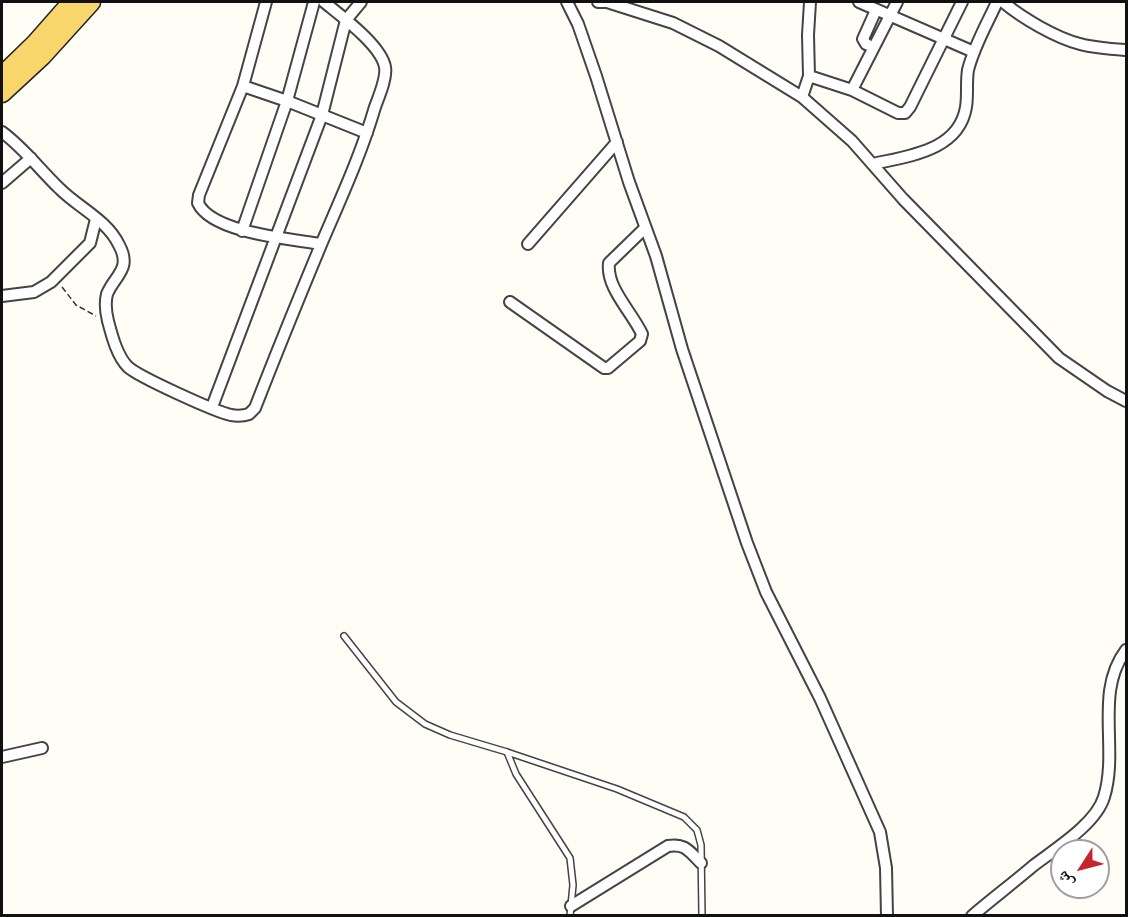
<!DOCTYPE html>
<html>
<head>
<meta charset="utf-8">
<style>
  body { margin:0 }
  #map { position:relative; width:1128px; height:917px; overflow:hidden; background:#fffdf5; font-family:Georgia,"Noto Naskh Arabic",serif }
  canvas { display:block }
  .frame { position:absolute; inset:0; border:3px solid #111; pointer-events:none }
  .north { position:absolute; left:1050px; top:839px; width:60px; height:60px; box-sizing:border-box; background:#fff; border:2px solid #a0a0a0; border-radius:50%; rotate:234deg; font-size:16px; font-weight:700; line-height:24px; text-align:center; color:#111 }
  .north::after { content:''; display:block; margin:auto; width:21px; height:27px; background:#c4262e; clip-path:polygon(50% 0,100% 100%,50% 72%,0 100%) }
</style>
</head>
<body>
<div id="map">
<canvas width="1128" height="917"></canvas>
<div class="frame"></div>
<div class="north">ش</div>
</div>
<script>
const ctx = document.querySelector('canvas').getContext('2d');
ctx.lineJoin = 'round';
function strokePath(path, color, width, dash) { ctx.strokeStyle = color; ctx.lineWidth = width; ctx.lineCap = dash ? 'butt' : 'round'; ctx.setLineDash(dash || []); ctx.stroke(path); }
const path = new Path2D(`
  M62,287L76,305L96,316`);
const lane = new Path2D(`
  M344,636L396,702L425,724L450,735L507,752L617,789L684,817L697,830L701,845L702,916
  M507,752L516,774L570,858L573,885L570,916`);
const street = new Path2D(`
  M266,2L243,86L199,195L198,203C212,233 291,239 321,244
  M567,2L578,24L596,76L629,182L656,256L682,349L747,543L766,592L820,698L880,832L886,868L887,916
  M598,2H607L673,23L719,46L802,97L852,141L903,199L1059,358L1107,391L1126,401
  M859,2L974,52
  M1003,2C1022,18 1056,38 1080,44C1095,48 1111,49 1126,50
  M873,47L866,44L863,39L876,10
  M809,76L852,90L898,113H905L910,107L962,2
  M243,86L287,101L367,133
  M852,90L897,2
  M802,97L809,76L808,35L810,2
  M2,132C24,148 40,170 60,189C79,208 107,220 119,245C132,269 115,275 107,294C105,302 106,313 108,321C112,336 117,356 128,367C139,377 216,412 231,415C237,416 243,416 249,414L255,408C276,354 298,300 320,247C340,200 361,155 375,107C379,96 387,78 385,67C381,45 341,16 324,2
  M873,164C908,156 959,151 966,107C968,95 966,82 968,70C974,46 987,24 997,2
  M2,183L31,158
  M242,231L287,101L314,2
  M528,244L617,142
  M2,296L34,292L51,282L90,243L96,219
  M510,302L604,368H608L640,341L642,334C632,312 606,288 609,263L645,228
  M212,407L322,115L346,20L361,2
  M2,757L42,748
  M571,906L668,846C685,843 689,851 701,863
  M972,916C992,899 1013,883 1033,866C1055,849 1096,824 1104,797C1119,749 1094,692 1126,650`);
const primary = new Path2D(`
  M2,76L36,43L72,2
  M2,93L42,56L91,2`);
strokePath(lane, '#444', 8);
strokePath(street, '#444', 14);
strokePath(primary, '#222', 21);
strokePath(path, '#333', 1.5, [6, 3]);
strokePath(lane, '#fff', 5);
strokePath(street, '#fff', 10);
strokePath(primary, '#f9d66b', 18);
</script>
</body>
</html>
